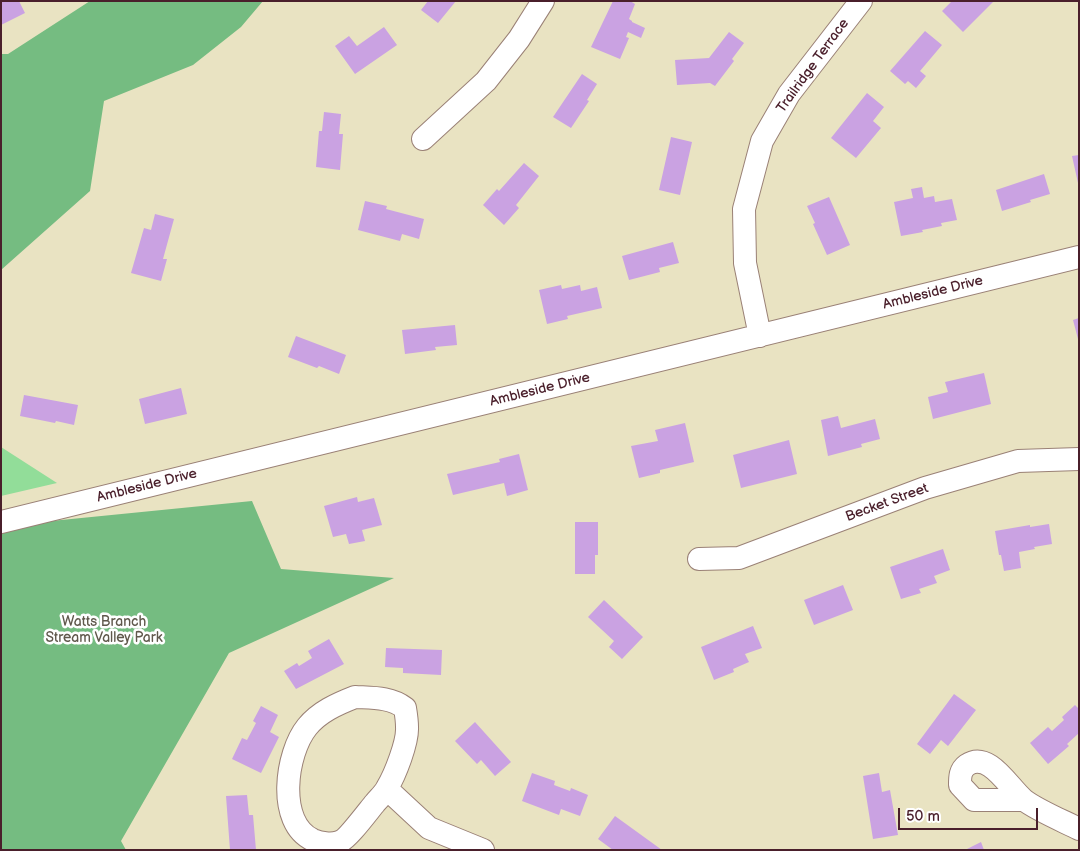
<!DOCTYPE html>
<html>
<head>
<meta charset="utf-8">
<style>
  body { margin:0 }
  #map { position:relative; width:1080px; height:851px; overflow:hidden; background:#e9e3c2; font-family:"Balsamiq Sans",sans-serif }
  canvas { display:block }
  .frame { position:absolute; inset:0; border:2px solid #4a1f2b; pointer-events:none }
  .scale { position:absolute; left:898px; top:808px; width:140px; height:22px; box-sizing:border-box; border:2px solid #4a1f2b; border-top:0; padding-left:6px; font-size:15px; line-height:18px; white-space:nowrap; color:#4a1f2b; -webkit-text-stroke:4px #fff; paint-order:stroke }
</style>
</head>
<body>
<div id="map">
<canvas width="1080" height="851"></canvas>
<div class="frame"></div>
<div class="scale">50 m</div>
</div>
<script>
const ctx = document.querySelector('canvas').getContext('2d');
ctx.lineJoin = 'round';
function fillPath(path, color) { ctx.fillStyle = color; ctx.fill(path, 'evenodd'); }
function strokePath(path, color, width, dash) { ctx.strokeStyle = color; ctx.lineWidth = width; ctx.lineCap = dash ? 'butt' : 'round'; ctx.setLineDash(dash || []); ctx.stroke(path); }
function write(font, color, halo, rows, align = 'center') {
  ctx.font = font + ' "Balsamiq Sans",sans-serif'; ctx.lineWidth = 5; ctx.setLineDash([]); ctx.textBaseline = 'middle'; ctx.strokeStyle = halo; ctx.fillStyle = color; for (const [text, x, y, turn = 0] of rows) {
    ctx.save(); ctx.translate(x, y); ctx.rotate((+turn || 0) * Math.PI / 180); ctx.textAlign = isNaN(turn) ? turn : align; if (halo) ctx.strokeText(text, 0, 0); ctx.fillText(text, 0, 0); ctx.restore();
  }
}
const green = new Path2D(`
  M1,447L57,483L1,496Z`);
const forest = new Path2D(`
  M90,1H263L241,27L193,65L104,101L90,191L1,270V54H8Z
  M252,501L281,569L394,578L229,653L121,841L126,850H1V526Z`);
const building = new Path2D(`
  M1,1H19L25,13L1,25Z
  M428,1H456L438,23L421,10Z
  M613,1H630L635,4L629,19L632,21V22L645,28L641,38L628,32L626,37L629,38L620,59L591,47Z
  M952,1H994L963,32L942,11Z
  M384,27L397,45L355,74L335,46L349,36L357,46Z
  M925,31L942,45L920,71L926,76L916,88L908,81L905,84L890,71Z
  M729,32L744,43L732,59L734,61L715,86L710,83L677,85L675,60L709,58Z
  M582,74L597,84L587,100L589,101L571,128L553,117Z
  M867,93L884,107L873,121L881,128L856,158L831,138Z
  M324,112L341,114L339,134H343L340,170L316,167L319,131H322Z
  M671,137L692,142L680,195L659,190Z
  M1079,155V183H1078L1072,156Z
  M524,163L539,176L516,205L519,208L504,225L483,205L497,189L499,191Z
  M1044,174L1050,194L1030,200L1031,202L1002,211L996,190Z
  M922,187L924,198L934,196L935,202L952,199L957,220L941,223L942,226L922,230L923,232L901,236L894,202L913,198L911,189Z
  M829,197L850,245L827,255L813,224L815,223L807,206Z
  M365,201L387,206L386,209L424,219L419,239L402,234L400,241L358,230Z
  M155,214L174,219L163,259H167L161,281L131,273L144,228L151,230Z
  M673,242L679,263L659,268L660,272L629,280L622,256Z
  M561,285L562,289L580,285L581,291L597,287L602,308L567,316L568,319L547,324L539,290Z
  M1079,318V339H1078L1073,320Z
  M455,325L457,345L435,347L436,350L405,354L402,330Z
  M296,336L346,355L339,374L319,366L317,368L288,357Z
  M984,373L991,404L933,419L928,397L948,392L945,382Z
  M181,388L187,414L145,424L139,399Z
  M24,395L78,405L74,425L56,421L55,423L20,416Z
  M838,416L841,428L875,419L880,439L861,444L862,447L828,456L821,420Z
  M685,423L694,462L660,470V473L639,478L631,446L658,441L655,430Z
  M789,440L797,474L741,488L733,455Z
  M519,454L528,490L507,496L504,483L453,495L447,474L500,462L499,459Z
  M357,497L358,502L374,498L382,525L362,530L365,541L349,544L346,534L333,537L324,506Z
  M575,522H598V555H595V574H575Z
  M1049,524L1052,544L1034,547L1035,549L1019,552L1021,568L1004,571L1001,555H999L995,531L1030,525V527Z
  M943,549L950,570L934,576L937,583L919,589L921,593L901,599L890,567Z
  M843,585L853,610L814,625L804,600Z
  M604,600L643,637L622,659L609,647L614,641L588,617Z
  M753,626L762,648L745,654L749,662L733,669L734,672L714,680L701,647Z
  M329,639L344,664L296,689L284,671L297,663L299,666L312,658L308,651Z
  M386,648L442,650L441,675L403,673V668L385,667Z
  M954,694L976,710L948,746L941,740L930,754L917,744Z
  M1075,705L1079,709V733L1067,744L1069,746L1048,764L1030,743L1048,727L1052,731L1064,720L1062,717Z
  M261,706L278,715L270,732L279,737L261,773L232,759L242,738L247,740L256,723L253,721Z
  M475,722L511,762L495,776L481,760L477,764L455,741Z
  M532,773L555,781L554,785L570,791L571,788L588,795L580,816L561,809L559,815L522,801Z
  M879,773L882,792L890,790L898,835L873,839L863,776Z
  M247,795L249,815H253L256,850H230L226,796Z
  M615,816L662,850H613L598,839Z
  M981,842L984,850H965Z`);
const minor = new Path2D(`
  M423,139L486,81L519,39L543,1
  M760,336L745,263L744,209L762,141L789,94L861,1
  M1,522L1079,257
  M699,559L739,558L925,488L1018,461L1079,459
  M355,697C373,698 390,697 405,708C406,714 407,721 407,727C408,742 395,775 387,788C384,794 379,798 375,803C369,810 347,840 339,842C331,845 320,843 313,840C276,823 286,753 307,727C319,712 337,704 355,697Z
  M387,789L429,828L483,850
  M1024,800H974L960,785C960,777 960,770 967,765C989,750 1009,788 1024,800C1037,810 1063,821 1079,829`);
const streetNames = [
  ["Trailridge Terrace",813,66,-54],
  ["Ambleside Drive",933,293,-14],
  ["Ambleside Drive",540,390,-14],
  ["Ambleside Drive",147,486,-14],
  ["Becket Street",887,503,-20]
];
const parkNames = [
  ["Watts Branch",104,622],
  ["Stream Valley Park",104,638]
];
fillPath(green, '#92dd99');
fillPath(forest, '#75bc81');
fillPath(building, '#caa2e2');
strokePath(minor, '#9a8176', 24);
strokePath(minor, '#fff', 22);
write('14px', '#4a1f2b', '#fff', streetNames);
write('14px', '#60584c', '#fff', parkNames);
</script>
</body>
</html>
